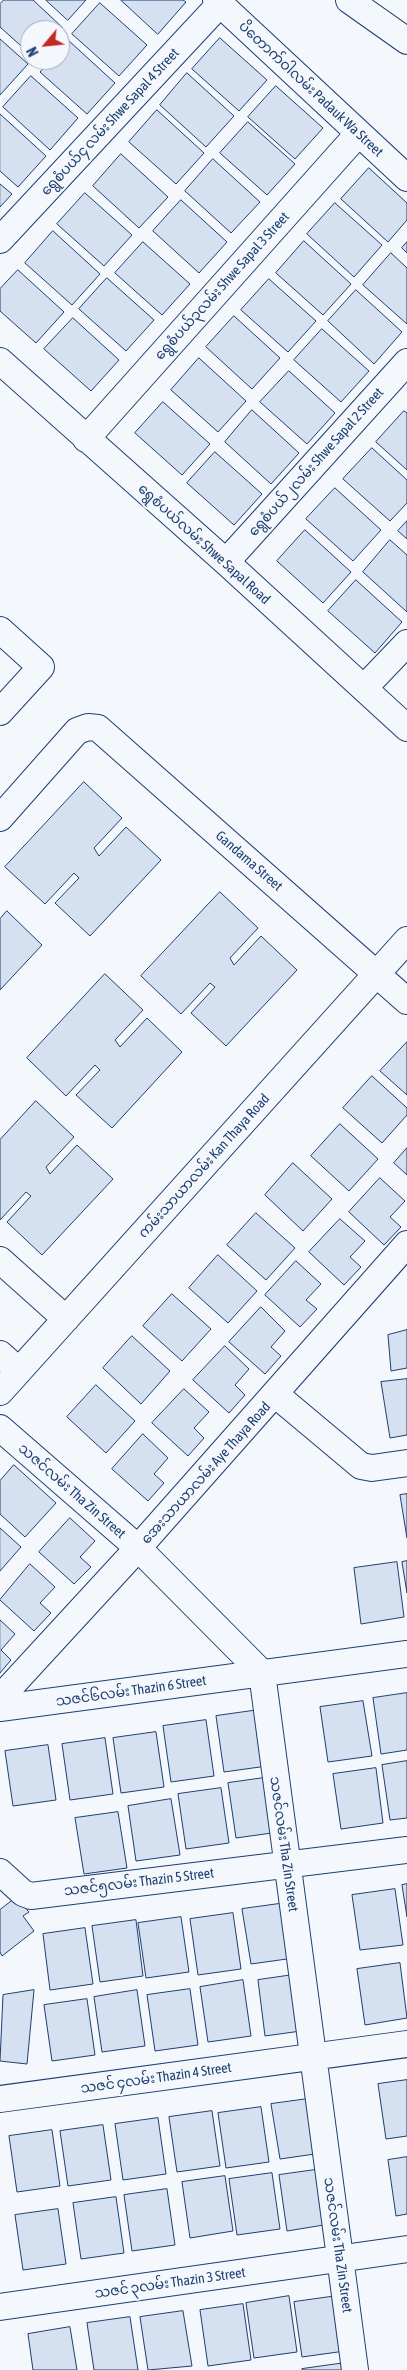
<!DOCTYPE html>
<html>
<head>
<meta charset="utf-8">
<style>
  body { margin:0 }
  #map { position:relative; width:407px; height:2370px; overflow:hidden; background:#f4f7fb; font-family:"Asap Condensed",sans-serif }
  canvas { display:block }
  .north { position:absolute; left:20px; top:20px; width:50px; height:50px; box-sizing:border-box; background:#f4f7fb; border:1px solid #9eadc5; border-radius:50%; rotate:242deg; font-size:14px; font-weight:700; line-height:20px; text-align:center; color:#1d3f73 }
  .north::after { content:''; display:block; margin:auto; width:18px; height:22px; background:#c62828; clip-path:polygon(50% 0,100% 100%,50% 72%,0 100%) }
</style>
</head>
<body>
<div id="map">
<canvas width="407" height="2370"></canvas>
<div class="north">N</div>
</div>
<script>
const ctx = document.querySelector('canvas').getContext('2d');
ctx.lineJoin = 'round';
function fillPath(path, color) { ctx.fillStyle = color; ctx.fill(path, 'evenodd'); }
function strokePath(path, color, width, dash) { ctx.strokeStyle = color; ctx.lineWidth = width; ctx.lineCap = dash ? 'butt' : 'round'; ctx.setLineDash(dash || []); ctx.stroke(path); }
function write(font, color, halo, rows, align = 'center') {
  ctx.font = font + ' "Asap Condensed","Noto Sans Myanmar",sans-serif'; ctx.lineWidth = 4; ctx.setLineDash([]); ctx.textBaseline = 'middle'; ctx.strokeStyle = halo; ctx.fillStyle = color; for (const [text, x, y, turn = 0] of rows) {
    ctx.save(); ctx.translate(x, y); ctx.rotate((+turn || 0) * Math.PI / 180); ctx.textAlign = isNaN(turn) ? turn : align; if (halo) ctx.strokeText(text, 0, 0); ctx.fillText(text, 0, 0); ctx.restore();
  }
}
const building = new Path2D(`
  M4,0H33L63,28L60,32L30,30V54L0,27V4Z
  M46,0H86L68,20Z
  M121,0H183L186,2L158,34Z
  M100,3L147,45L119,76L72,34Z
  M220,38L267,80L239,111L192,69Z
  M0,39L28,64L0,95Z
  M68,40L115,83L87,114L40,72L51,60H60V50Z
  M187,73L234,116L206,147L160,105Z
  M31,76L78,118L50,150L3,107Z
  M276,86L323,128L295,159L248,117Z
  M157,110L204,153L176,184L129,142Z
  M0,114L46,156L18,187L0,171Z
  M248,122L295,164L267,195L220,153Z
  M121,154L168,197L139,228L93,186Z
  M213,159L260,202L231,233L185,191Z
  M369,168L407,203V220L388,242L341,199Z
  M0,184L12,194L0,207Z
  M85,193L132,235L104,266L57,224Z
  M181,200L227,242L199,273L153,231Z
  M335,203L382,245L354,277L307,234Z
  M53,231L100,274L72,305L25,263Z
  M304,241L351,284L323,315L276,273Z
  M143,242L190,284L162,315L115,273Z
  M407,242V253L402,248Z
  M391,253L407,268V324L363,285Z
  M18,270L64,312L36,343L0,311V289Z
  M107,278L154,320L126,351L79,309Z
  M269,279L316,321L288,352L241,310Z
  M356,290L402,332L374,364L328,321Z
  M234,316L280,358L252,389L206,347Z
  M73,318L119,360L91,391L44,349Z
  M322,329L369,371L341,402L294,360Z
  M199,358L246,401L218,432L171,390Z
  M289,371L335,413L307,444L260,402Z
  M163,402L210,444L182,475L135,433Z
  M252,410L299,453L271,484L225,442Z
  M404,411L407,413V470L376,442Z
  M372,448L407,480V503L390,521L343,479Z
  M215,452L262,494L234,525L187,483Z
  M335,488L381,530L353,561L306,519Z
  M407,521V539L398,531Z
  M305,530L351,572L323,603L277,561Z
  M390,540L407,555V612L363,572Z
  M356,580L402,622L375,653L328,611Z
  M84,782L122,818L94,848L99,856L126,827L161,860L90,936L55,903L79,878L74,873L45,904L5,867Z
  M220,892L258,928L230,958L234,965L261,936L297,970L226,1046L191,1013L215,987L210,983L181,1014L141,976Z
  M7,911L42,945L0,990V919Z
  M105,974L143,1010L115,1040L120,1047L147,1018L182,1052L112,1128L76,1095L100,1070L95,1065L66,1096L27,1058Z
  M407,1042V1095L380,1071Z
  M372,1076L407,1108V1115L382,1143L343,1108Z
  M36,1101L74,1137L46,1167L50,1174L77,1145L113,1179L42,1255L7,1222L31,1196L26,1192L0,1220V1140Z
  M340,1124L378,1159L349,1191L311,1156Z
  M407,1148V1175L394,1163Z
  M293,1163L332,1199L303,1231L265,1195Z
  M380,1178L405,1201L390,1217L401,1227L384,1245L349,1212Z
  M256,1213L295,1248L266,1280L227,1245Z
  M340,1219L365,1241L350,1257L361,1267L344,1285L309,1252Z
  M218,1255L257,1291L228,1323L189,1288Z
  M296,1261L321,1284L306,1300L317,1309L300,1327L265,1295Z
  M172,1294L211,1329L182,1361L143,1326Z
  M261,1307L285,1331L271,1347L281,1356L265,1374L229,1342Z
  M407,1330V1368L391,1371L388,1335Z
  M132,1336L170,1371L141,1404L103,1368Z
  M225,1346L249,1369L235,1385L245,1395L229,1413L193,1380Z
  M407,1379V1435L390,1438L381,1382Z
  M96,1385L135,1421L106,1453L67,1417Z
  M184,1389L209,1412L194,1428L204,1438L188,1456L152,1423Z
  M143,1434L168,1458L154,1474L164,1483L148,1501L112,1469Z
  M14,1465L56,1503L25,1537L0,1514V1481Z
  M407,1494V1538L400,1495Z
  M70,1518L95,1541L80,1557L91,1567L74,1584L39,1552Z
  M0,1528L21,1547L0,1571Z
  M407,1561V1593L402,1562Z
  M397,1562L404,1617L361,1624L354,1568Z
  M30,1564L55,1587L40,1603L51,1613L34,1631L0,1600Z
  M0,1620L15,1634L1,1650L11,1660L0,1673Z
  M407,1693V1750L381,1754L373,1698Z
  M363,1701L372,1756L328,1762L320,1707Z
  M259,1710L267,1766L224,1772L216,1716Z
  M206,1720L214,1776L171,1782L163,1726Z
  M156,1732L164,1787L121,1793L113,1738Z
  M105,1738L113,1794L70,1800L62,1744Z
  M48,1745L56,1800L13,1806L5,1751Z
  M407,1761V1818L390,1820L382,1765Z
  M376,1768L383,1823L341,1829L333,1774Z
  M271,1777L279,1832L236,1838L228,1783Z
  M221,1788L229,1843L186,1849L178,1794Z
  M171,1799L180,1855L136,1861L128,1806Z
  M118,1812L127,1868L84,1874L75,1818Z
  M407,1884V1917L402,1885Z
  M395,1889L403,1945L360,1950L352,1895Z
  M13,1900L19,1906L22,1904L29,1912L23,1916L34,1931L2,1956L0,1952V1910Z
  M286,1903L294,1958L251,1964L242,1909Z
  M233,1913L241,1969L198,1975L190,1919Z
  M181,1917L189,1972L146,1978L138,1923Z
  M136,1920L143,1976L100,1982L92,1926Z
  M85,1928L93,1984L50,1990L43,1934Z
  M400,1963L407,2018L365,2025L357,1969Z
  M300,1974L308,2030L265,2036L258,1980Z
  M243,1980L251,2036L208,2042L200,1987Z
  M190,1989L198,2045L155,2051L147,1995Z
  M34,1990L27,2064L0,2061L3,1995Z
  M137,1990L145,2046L102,2052L94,1997Z
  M87,1999L95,2055L52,2061L44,2005Z
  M407,2080V2136L386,2139L378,2084Z
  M315,2098L322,2153L280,2159L271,2104Z
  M261,2107L269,2162L226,2168L218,2113Z
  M212,2111L220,2166L177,2172L169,2117Z
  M158,2118L166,2174L123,2180L115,2124Z
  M103,2125L111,2180L68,2186L60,2131Z
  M52,2130L60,2186L17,2192L9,2136Z
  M407,2157V2214L396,2216L388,2160Z
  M322,2169L330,2224L287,2231L279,2175Z
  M272,2173L280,2229L237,2235L229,2179Z
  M225,2176L233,2231L190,2238L182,2182Z
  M167,2189L175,2245L132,2251L124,2195Z
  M116,2197L124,2253L81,2259L73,2203Z
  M58,2209L66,2264L23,2270L15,2215Z
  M289,2296L297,2352L254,2358L246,2303Z
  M337,2296L345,2351L302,2357L294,2302Z
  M243,2304L251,2360L208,2366L200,2310Z
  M183,2311L192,2366L148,2370L140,2317Z
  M130,2317L138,2370H94L87,2323Z
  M70,2327L77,2370H33L28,2334Z
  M345,2363L346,2370H302V2369Z`);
const street = new Path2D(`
  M216,0L407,178
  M349,0L407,41
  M0,240L220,4
  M0,361L226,562L407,728
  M86,439L358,134
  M226,562L407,362
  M0,630L41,667L0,712
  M364,688L407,643
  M0,818L77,731L88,727L98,728L407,1001
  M0,1260L66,1319
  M0,1354L19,1371
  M0,1392L407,940
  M275,1394L361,1466L372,1468L407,1463
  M0,1428L138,1548L262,1673L355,2370
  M0,1698L138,1548L407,1244
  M0,1708L407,1654
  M0,1872L23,1893L31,1896L407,1850
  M0,2099L407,2044
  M0,2307L407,2249`);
const streetNames = [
  ["ပိတောက်ဝါလမ်း Padauk Wa Street",311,89,43],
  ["ရွေစံပယ်၄ လမ်း Shwe Sapal 4 Street",110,122,-47],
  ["ရွေစံပယ်၃လမ်း Shwe Sapal 3 Street",222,286,-48],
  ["ရွေစံပယ်၂လမ်း Shwe Sapal 2 Street",316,462,-48],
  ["ရွေစံပယ်လမ်း Shwe Sapal Road",204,544,42],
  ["Gandama Street",249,861,41],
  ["ကမ်းသာယာလမ်း Kan Thaya Road",204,1166,-48],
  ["အေးသာယာလမ်း Aye Thaya Road",206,1473,-48],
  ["သဇင်လမ်း Tha Zin Street",72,1491,41],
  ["သဇင်၆လမ်း Thazin 6 Street",131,1691,-8],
  ["သဇင်လမ်း Tha Zin Street",284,1844,82],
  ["သဇင်၅လမ်း Thazin 5 Street",139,1882,-7],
  ["သဇင် ၄လမ်း Thazin 4 Street",156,2078,-8],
  ["သဇင်လမ်း Tha Zin Street",338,2245,82],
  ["သဇင် ၃လမ်း Thazin 3 Street",170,2283,-8]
];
fillPath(building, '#d5e0f0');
strokePath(building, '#1d3f73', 1);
strokePath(street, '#1d3f73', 28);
strokePath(street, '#f4f7fb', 26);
write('14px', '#1d3f73', '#f4f7fb', streetNames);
</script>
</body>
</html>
